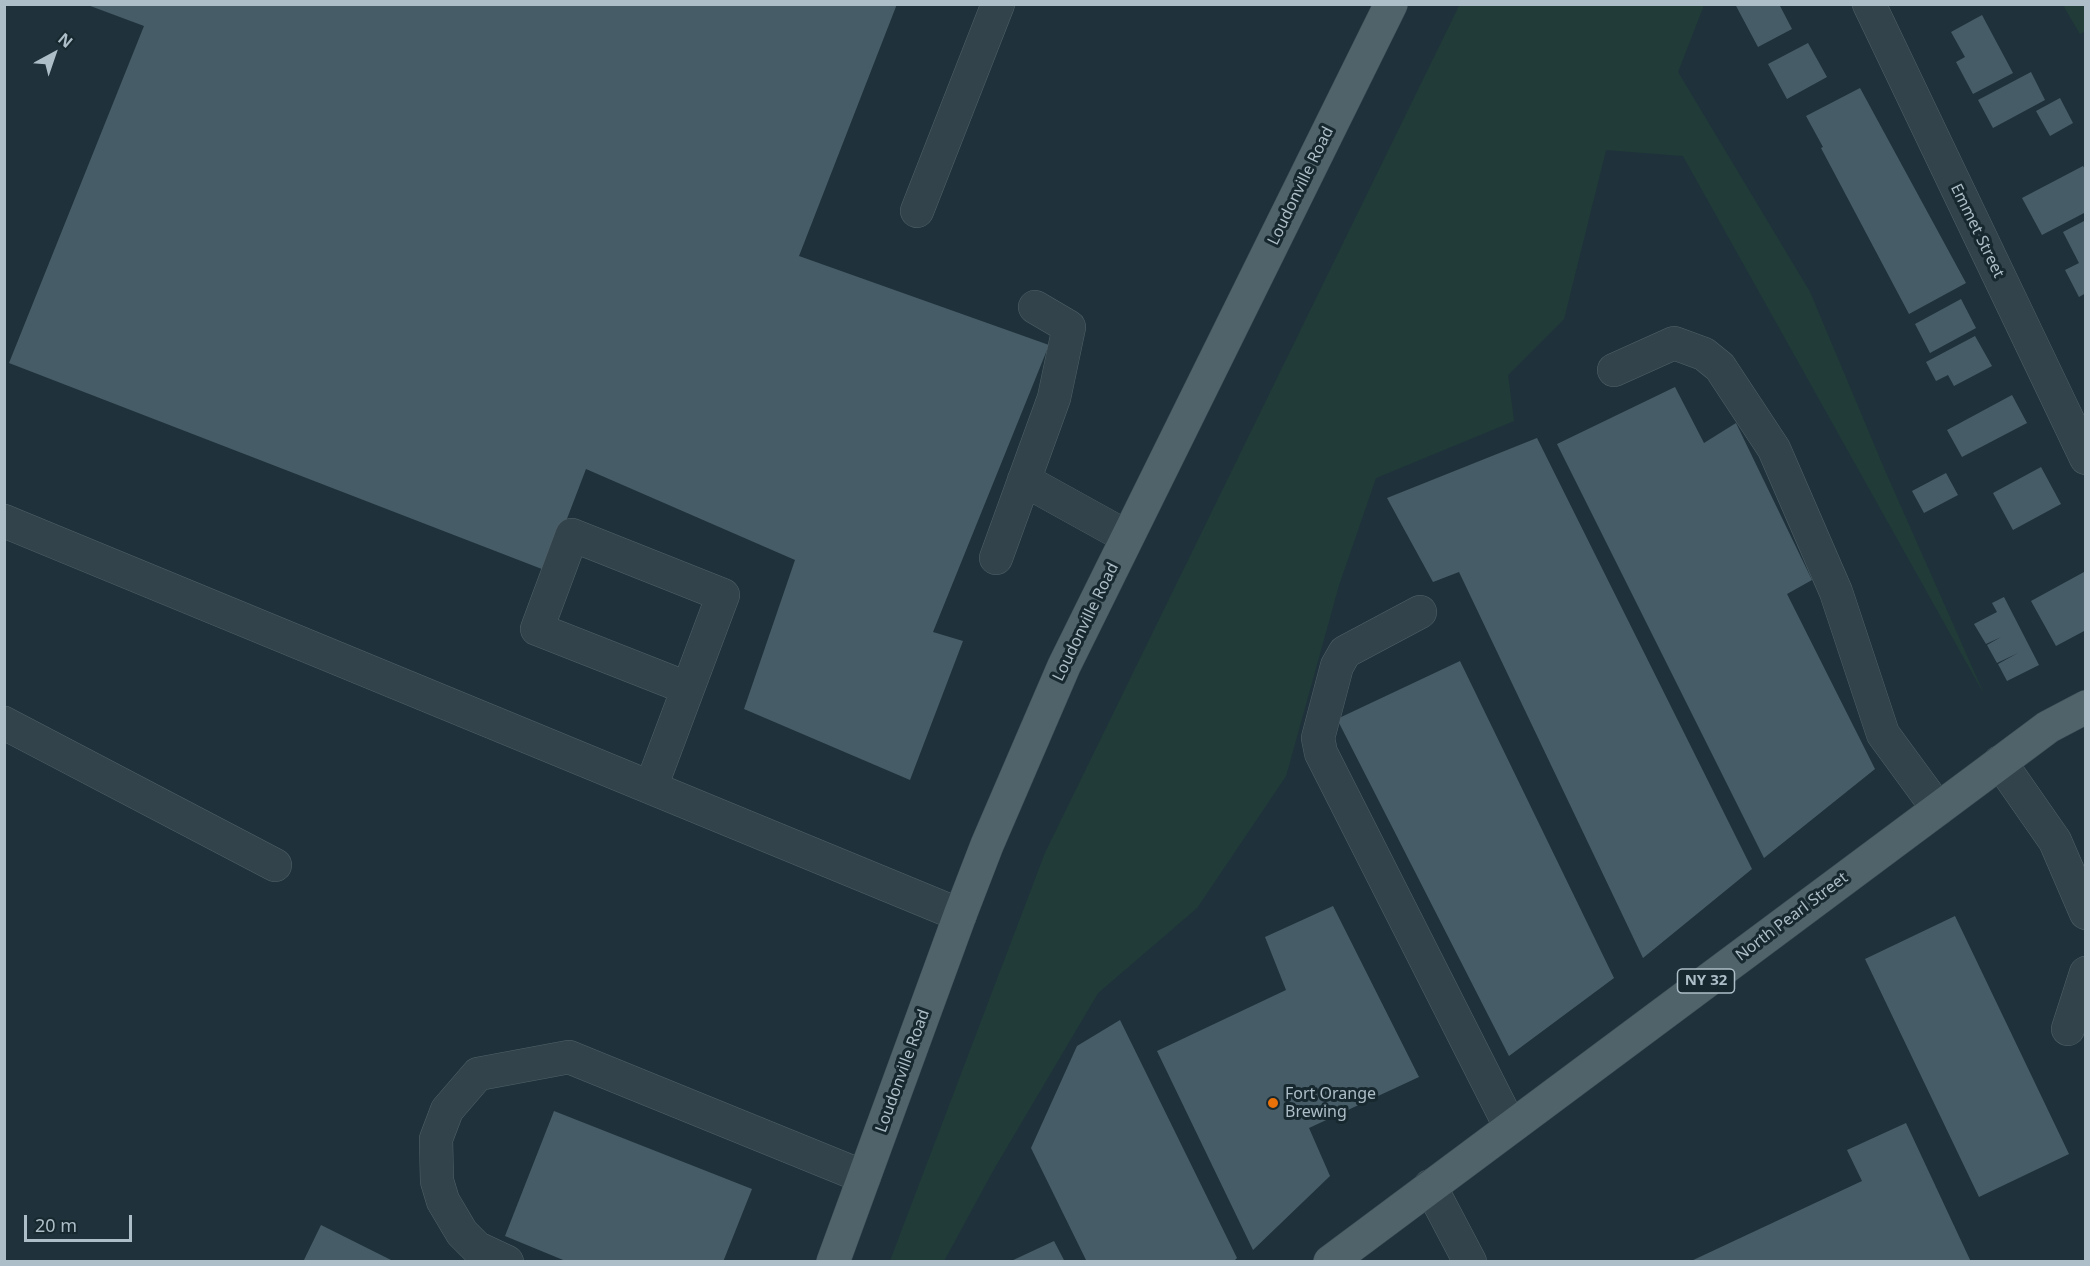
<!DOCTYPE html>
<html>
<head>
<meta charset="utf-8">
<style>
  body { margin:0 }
  #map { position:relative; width:2090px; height:1266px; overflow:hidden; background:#1f323b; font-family:"Noto Sans",sans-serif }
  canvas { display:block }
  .frame { position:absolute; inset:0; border:6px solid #adbec8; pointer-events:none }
  .north { position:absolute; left:24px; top:24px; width:60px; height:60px; -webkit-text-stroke:4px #18282f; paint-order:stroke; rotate:40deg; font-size:16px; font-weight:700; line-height:24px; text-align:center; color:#adbec8 }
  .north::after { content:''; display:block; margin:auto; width:21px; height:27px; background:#adbec8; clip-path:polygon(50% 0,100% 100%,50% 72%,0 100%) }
  .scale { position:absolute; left:24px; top:1215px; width:108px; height:27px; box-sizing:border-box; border:3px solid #adbec8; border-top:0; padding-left:8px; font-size:18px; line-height:21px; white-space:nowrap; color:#adbec8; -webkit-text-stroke:4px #18282f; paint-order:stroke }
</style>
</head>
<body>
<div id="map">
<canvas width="2090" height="1266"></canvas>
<div class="frame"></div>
<div class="north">N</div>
<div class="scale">20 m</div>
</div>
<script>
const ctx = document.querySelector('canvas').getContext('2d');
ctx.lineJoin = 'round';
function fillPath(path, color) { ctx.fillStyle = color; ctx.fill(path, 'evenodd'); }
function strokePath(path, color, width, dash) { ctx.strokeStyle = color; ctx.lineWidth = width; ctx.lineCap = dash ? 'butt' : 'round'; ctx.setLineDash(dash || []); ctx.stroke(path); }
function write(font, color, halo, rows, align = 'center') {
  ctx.font = font + ' "Noto Sans",sans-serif'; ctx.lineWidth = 6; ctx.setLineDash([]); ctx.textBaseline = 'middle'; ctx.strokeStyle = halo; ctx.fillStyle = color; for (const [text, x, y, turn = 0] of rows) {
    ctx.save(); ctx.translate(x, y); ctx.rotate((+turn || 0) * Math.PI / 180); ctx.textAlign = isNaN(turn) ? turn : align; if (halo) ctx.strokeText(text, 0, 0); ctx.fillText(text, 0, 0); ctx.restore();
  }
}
const green = new Path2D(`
  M1460,4L1704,5L1678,72L1810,292L1886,473L1984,694L1683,156L1606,150L1564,319L1508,375L1514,421L1376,478L1339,585L1286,776L1197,908L1098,993L994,1169L944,1261H890L1045,853Z
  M2063,5H2085V31L2080,34Z`);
const building = new Path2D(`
  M85,4H897L799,256L1049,345L933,632L963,641L910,780L744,709L795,560L586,469L547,571L9,363L144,26Z
  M1735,4H1779L1792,29L1758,47Z
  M1982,15L2013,73L1973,94L1956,62L1965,57L1951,32Z
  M1808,43L1827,77L1787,99L1768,64Z
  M2031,72L2045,100L1993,128L1978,100Z
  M1860,88L1966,283L1909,314L1821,148L1823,147L1806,116Z
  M2060,98L2073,123L2050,136L2036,111Z
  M2083,166L2086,171V212L2042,235L2022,198Z
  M2086,220V293L2079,297L2065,270L2079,263L2063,232Z
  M1961,299L1976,328L1930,353L1915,324Z
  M1975,336L1992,366L1954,386L1948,375L1936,381L1926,362Z
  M1675,387L1704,443L1736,423L1812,580L1787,594L1875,769L1764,858L1557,444Z
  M2012,395L2027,423L1962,457L1947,430Z
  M1537,438L1752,869L1643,958L1459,572L1433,582L1387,498Z
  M2041,467L2061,504L2013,530L1993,493Z
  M1946,473L1958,495L1924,513L1912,491Z
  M2084,572L2086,575V630L2056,646L2031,601Z
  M2004,597L2039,665L2007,681L1998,664L2018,653L1997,663L1987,645L2001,637L1986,644L1974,624L1997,612L1992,603Z
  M1460,661L1614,978L1509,1056L1337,719Z
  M1333,906L1419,1077L1309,1128L1330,1176L1253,1250L1157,1051L1286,990L1265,937Z
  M1955,916L2069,1154L1979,1197L1865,959Z
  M1120,1020L1237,1258L1233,1262H1087L1031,1148L1077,1046Z
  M554,1111L752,1189L723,1262H568L505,1236Z
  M1906,1123L1971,1262H1689L1862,1181L1847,1150Z
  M321,1225L395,1262H303Z
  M1054,1241L1065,1262H1009Z`);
const minor = new Path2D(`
  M1869,4L2086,458
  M917,211L998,4
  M1614,370L1674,343L1704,354L1720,367L1774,449L1836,592L1883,734L1938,809
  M1024,480L1127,537
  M4,521L960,915
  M996,558L1054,398L1069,327L1035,307
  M1420,612L1345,652L1337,666L1318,738L1321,753L1510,1126
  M4,723L275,865
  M2000,762L2055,841L2086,913
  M651,787L723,595L572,535L537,629L687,688
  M2068,1029L2086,973
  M1430,1186L1470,1262
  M507,1262L477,1248L462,1233L443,1201L437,1181L436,1139L447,1110L478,1074L569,1057L864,1177`);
const major = new Path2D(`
  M833,1262L960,915L987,845L1064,666L1391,4
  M1330,1262L2048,727L2086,707`);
const markers = [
  [1273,1103,6,"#e8710a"]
];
const shields = [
  [1706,981,57]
];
const shieldNames = [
  ["NY 32",1706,981]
];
const streetNames = [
  ["Loudonville Road",1301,186,-64],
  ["Emmet Street",1977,231,64],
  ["Loudonville Road",1086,622,-64],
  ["North Pearl Street",1792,917,-37],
  ["Loudonville Road",903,1071,-70]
];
const poiNames = [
  ["Fort Orange",1285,1094],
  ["Brewing",1285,1112]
];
fillPath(green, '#213c38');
fillPath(building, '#465c67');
strokePath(minor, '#506169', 34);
strokePath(major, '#3f4f58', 34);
strokePath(minor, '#33434b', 33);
strokePath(major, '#50636b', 33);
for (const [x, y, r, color] of markers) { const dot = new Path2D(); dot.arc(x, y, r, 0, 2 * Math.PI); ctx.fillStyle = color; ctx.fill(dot); strokePath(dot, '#18282f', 2); }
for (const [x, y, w] of shields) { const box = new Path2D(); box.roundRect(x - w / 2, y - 12, w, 24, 4.5); ctx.fillStyle = '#18282f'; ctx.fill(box); strokePath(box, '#adbec8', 1.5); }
write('bold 15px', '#adbec8', null, shieldNames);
write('16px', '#adbec8', '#18282f', streetNames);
write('16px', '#adbec8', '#18282f', poiNames, 'left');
</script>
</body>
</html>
